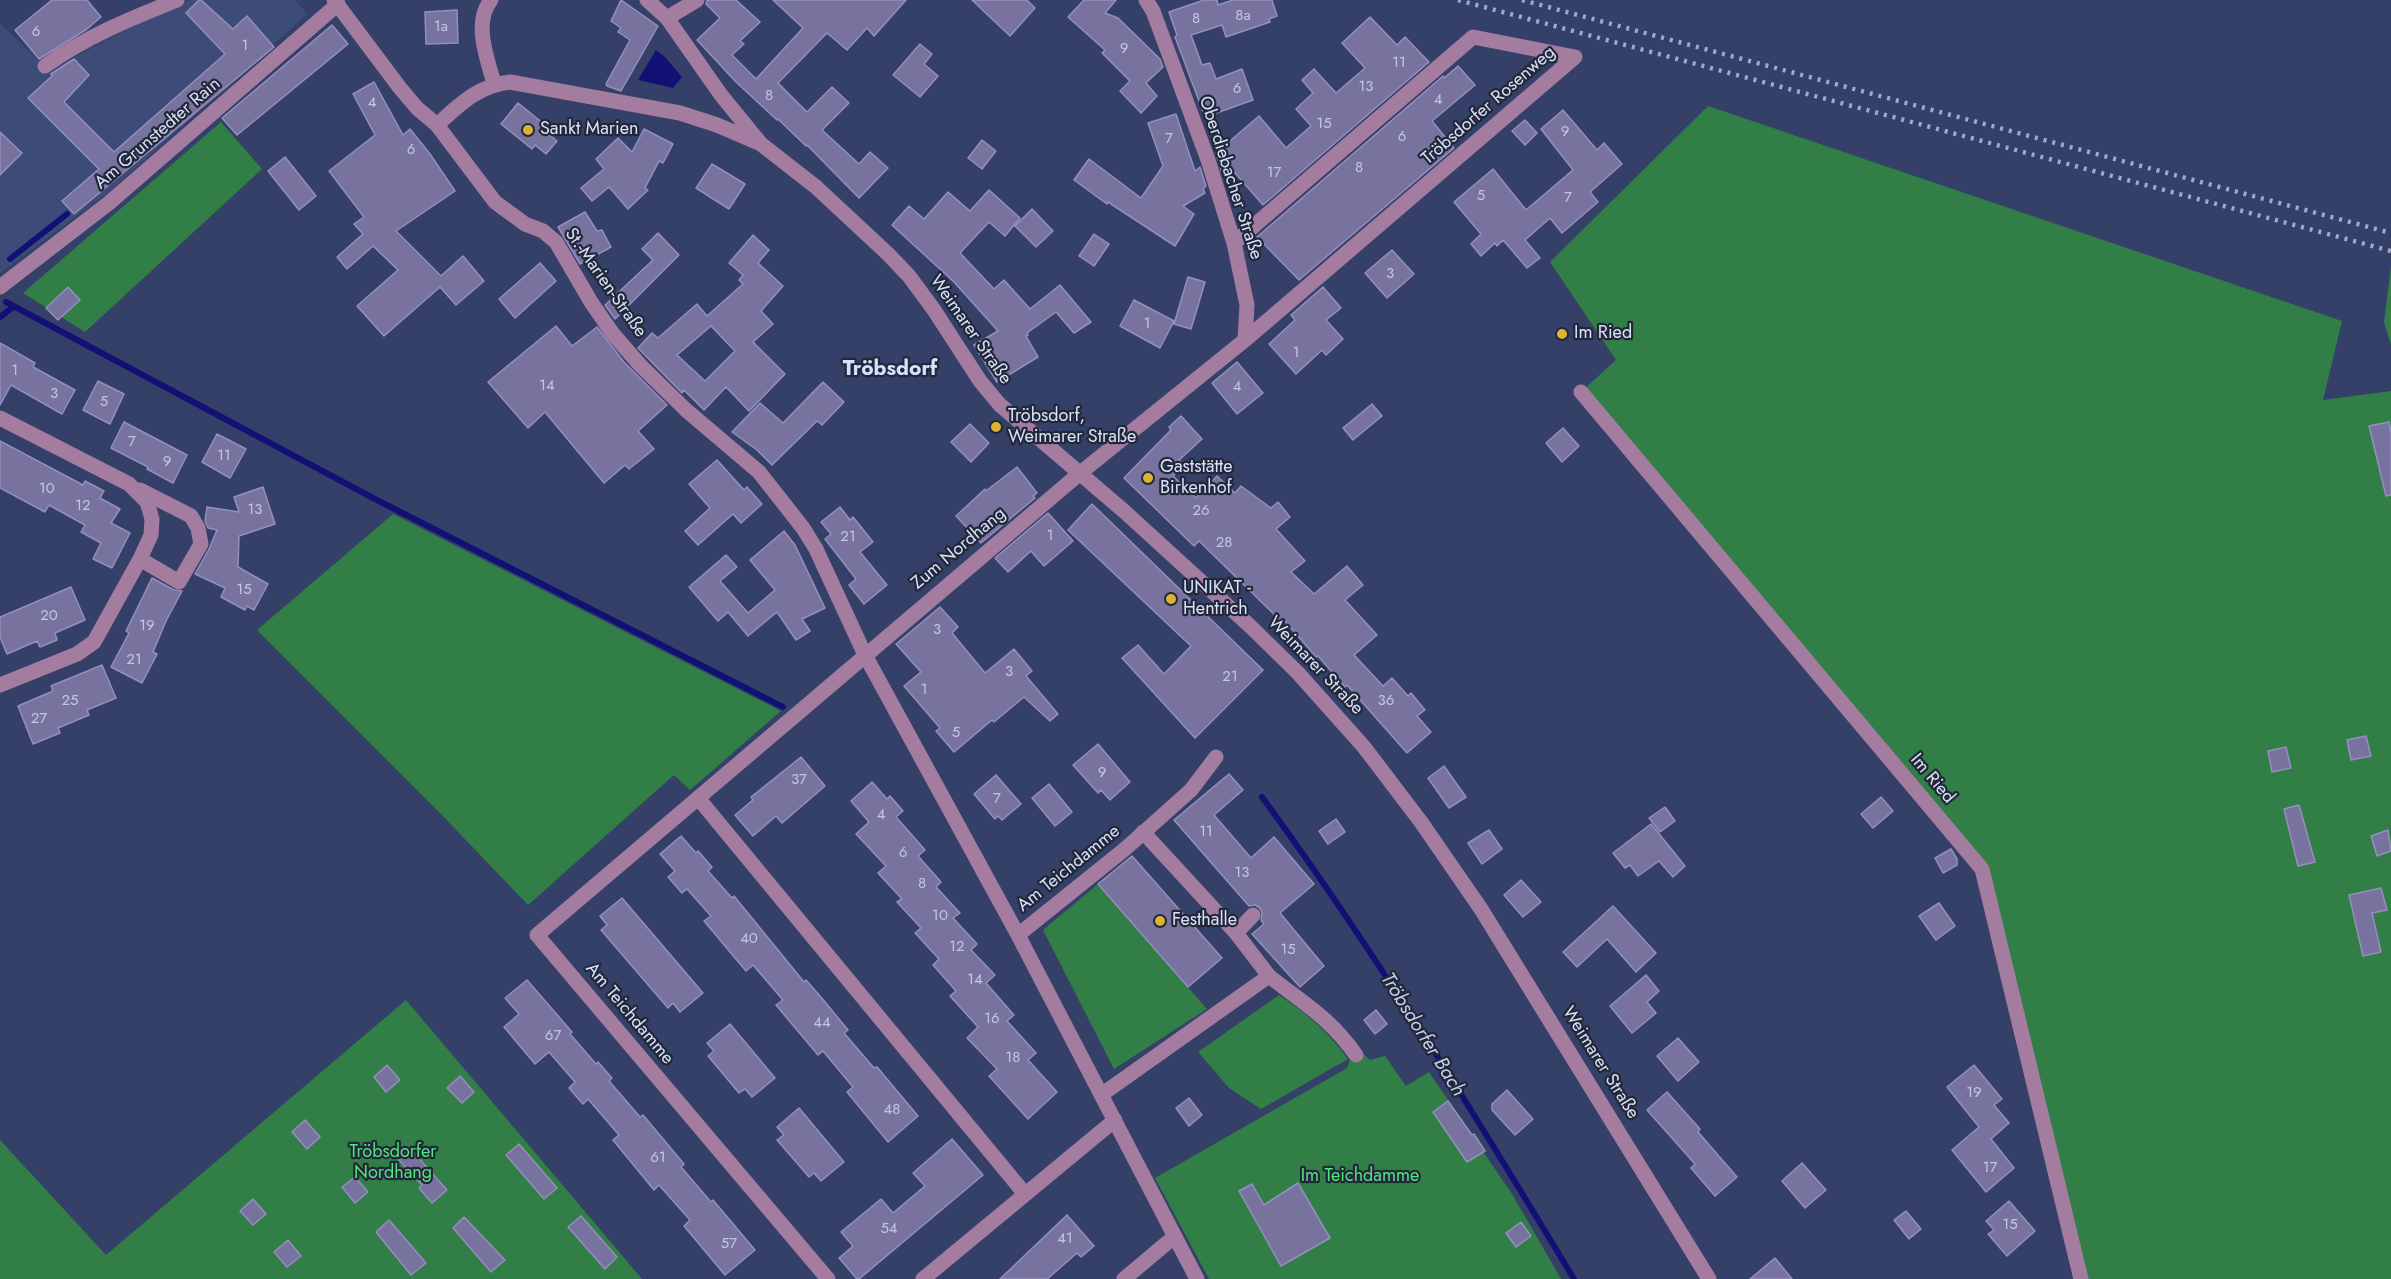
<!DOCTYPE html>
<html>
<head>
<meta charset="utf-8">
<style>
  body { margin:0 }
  canvas { display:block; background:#344067 }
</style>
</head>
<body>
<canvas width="2391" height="1279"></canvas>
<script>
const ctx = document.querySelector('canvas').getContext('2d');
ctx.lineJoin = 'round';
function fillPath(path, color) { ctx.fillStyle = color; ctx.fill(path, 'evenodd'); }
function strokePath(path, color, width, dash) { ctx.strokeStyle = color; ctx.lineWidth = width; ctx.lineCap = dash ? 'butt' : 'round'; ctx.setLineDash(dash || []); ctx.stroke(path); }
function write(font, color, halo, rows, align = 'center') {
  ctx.font = font + ' Jost,sans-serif'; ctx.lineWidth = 4.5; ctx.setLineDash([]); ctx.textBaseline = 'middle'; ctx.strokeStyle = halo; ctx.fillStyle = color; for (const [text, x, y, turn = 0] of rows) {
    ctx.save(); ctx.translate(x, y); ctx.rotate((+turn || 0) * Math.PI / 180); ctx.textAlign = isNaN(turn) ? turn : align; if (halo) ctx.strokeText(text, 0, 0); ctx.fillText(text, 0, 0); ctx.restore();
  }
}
const built = new Path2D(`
  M189,0H295L307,14L109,192L0,273V23L49,71L110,38Z`);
const green = new Path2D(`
  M1708,106L2342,321L2323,400L2391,391V1279H2085L1986,868L1583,390L1616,360L1550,262Z
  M221,122L262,169L85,332L23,293Z
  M2391,266V345L2384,322Z
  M393,514L781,711L690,790L674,775L528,905L440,813L257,630Z
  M1098,884L1207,1009L1114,1069L1043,930Z
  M1279,995C1307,1014 1328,1031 1348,1059L1261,1109L1229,1088L1198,1052Z
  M406,1000L642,1279H0V1140L106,1255Z
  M1361,1052L1370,1060L1385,1056L1406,1086L1429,1072L1512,1194L1561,1279H1209L1155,1178L1347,1068L1350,1059Z`);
const water = new Path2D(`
  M656,50L665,57L682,77L673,88L638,80Z`);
const stream = new Path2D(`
  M10,259L67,214
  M6,302L373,498L783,707
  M0,317L13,307
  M1262,797C1375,951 1475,1115 1574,1279`);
const building = new Path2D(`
  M52,0H87L101,17L87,29L39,59L15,30Z
  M199,0H201L233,29L247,16L274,47L74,214L62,201L99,169L28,98L52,76L51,74L74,59L89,75L64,102L114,152L225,54L186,13Z
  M621,0L658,26L621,91L607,86L606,84L630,40L618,32L621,28L611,21Z
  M707,0H736L760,22L740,41L744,44L732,55L756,79L803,28L773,0H906L874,36L867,28L847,50L827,33L778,83L807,112L832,87L849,103L822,130L859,164L870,152L888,168L859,198L807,145L806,146L778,119L777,120L736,82L697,40L720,18L706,4Z
  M972,0H1027L1035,8L1010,36Z
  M1084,0H1116L1105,13L1118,18L1160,59L1163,67L1146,83L1157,96L1141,113L1120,91L1130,81L1102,53L1105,50L1068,17Z
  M1204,0H1217L1218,5L1233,0H1272L1277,16L1269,19L1270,22L1226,37L1222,25L1191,35L1202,65L1210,63L1216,79L1242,69L1253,100L1205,117L1175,37L1177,35L1169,12Z
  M457,10L458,43L426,44L425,12Z
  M1370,17L1397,45L1405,37L1429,62L1263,205L1229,166L1222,173L1216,153L1259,116L1286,148L1311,126L1296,109L1313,93L1302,80L1314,69L1336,93L1365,68L1342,43Z
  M332,25L348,44L237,135L222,118Z
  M920,44L932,54L924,64L938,76L920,97L893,75Z
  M1458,66L1475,85L1432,121L1454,148L1299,280L1257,237L1443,76L1444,78Z
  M374,82L403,135L410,129L430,154L455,191L396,231L441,276L463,256L484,281L456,305L440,287L384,336L357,306L398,270L373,246L347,269L337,257L363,234L354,224L364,217L329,171L375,135L353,94Z
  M518,103L549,128L546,132L557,141L546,154L535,145L532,149L501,124Z
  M1563,110L1597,150L1604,143L1622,164L1590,192L1598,202L1562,233L1550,218L1525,240L1540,258L1527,268L1503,240L1497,246L1495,243L1481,256L1471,244L1481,234L1454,202L1493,169L1526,210L1573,170L1541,129Z
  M1176,114L1195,171L1200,167L1206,186L1203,189L1205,193L1183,206L1194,214L1175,246L1108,202L1107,204L1074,180L1089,159L1141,198L1163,166L1148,123Z
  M1525,120L1537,133L1525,145L1512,131Z
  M644,129L673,144L663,163L659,161L645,188L648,190L628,209L609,187L592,201L581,188L604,169L596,159L618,138L632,152Z
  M0,132L22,153L0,175Z
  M982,140L996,151L982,169L968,158Z
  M285,157L316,196L299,210L268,171Z
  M712,164L745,184L729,209L696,188Z
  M989,190L1020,218L1005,236L989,222L960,253L994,289L1004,280L1030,309L1060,285L1091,322L1074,333L1056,312L1027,333L1028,335L1026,336L1038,357L997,382L974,345L998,331L954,282L892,225L909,206L924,219L948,192L970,211Z
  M1032,209L1053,231L1036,247L1015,226Z
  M585,212L597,231L602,230L611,247L580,264L558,227Z
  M658,233L679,255L615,319L605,305L653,260L642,249Z
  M1094,234L1109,244L1094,266L1079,256Z
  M753,235L769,250L758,263L783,286L761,311L773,324L753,342L785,374L749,411L726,387L704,410L684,390L682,393L638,348L652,333L658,338L697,304L707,316L743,284L739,280L743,275L729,263ZM711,326L735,351L705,381L677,355Z
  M1392,250L1414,274L1387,298L1365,273Z
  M540,263L556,281L515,318L499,299Z
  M1188,277L1205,282L1191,329L1174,324Z
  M68,287L80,300L58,320L46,308Z
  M1323,287L1341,308L1326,320L1343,339L1326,355L1322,350L1296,374L1269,344L1295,320L1291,315Z
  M1134,300L1174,321L1160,348L1120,326Z
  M556,326L572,346L597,327L624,362L667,405L638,431L654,449L629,469L625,465L604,483L545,412L528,428L488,382Z
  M0,343L35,363L33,367L75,390L62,414L11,385L0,405Z
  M1237,362L1263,393L1237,414L1212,383Z
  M98,381L124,394L110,424L83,410Z
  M823,382L844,402L822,425L817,421L772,465L757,450L732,432L760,403L783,423Z
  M1372,404L1382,416L1353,440L1343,428Z
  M1181,416L1202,439L1179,460L1184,465L1173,476L1196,498L1217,476L1235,493L1241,486L1271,508L1278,502L1290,517L1276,529L1305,561L1291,572L1314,594L1347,566L1363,585L1345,600L1377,635L1354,655L1383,686L1392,678L1408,696L1411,693L1425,710L1417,716L1431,732L1407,753L1347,685L1345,687L1318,656L1316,657L1284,620L1282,622L1199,541L1194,546L1124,478L1171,430L1169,427Z
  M124,422L187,455L173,483L147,469L148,467L111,448Z
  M2389,422L2391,433V495L2386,496L2369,426Z
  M970,424L989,443L971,462L951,442Z
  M1563,428L1579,446L1562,462L1546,443Z
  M217,434L246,449L230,478L202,462Z
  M0,441L83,485L85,481L104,491L100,498L120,509L111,523L130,533L112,568L93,559L101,543L81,532L85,525L49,505L45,512L0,488Z
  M717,460L744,490L747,487L762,504L741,523L733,514L698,545L685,531L710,508L689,484Z
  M1017,467L1037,493L1033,496L1035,498L981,543L956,516L985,489L986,491Z
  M263,487L275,524L239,536L238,567L268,584L254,610L247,606L245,610L221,597L225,588L195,574L209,549L217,530L208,528L205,521L207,507L239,512L234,497Z
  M1092,504L1263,670L1195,738L1122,658L1138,645L1164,674L1191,646L1068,530Z
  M840,507L850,520L853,517L873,542L860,552L887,585L864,604L849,585L856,579L825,539L831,534L821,522Z
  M1048,513L1073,541L1044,566L1031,551L1008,572L995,558Z
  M784,531L795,545L825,608L802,619L810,631L796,640L777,612L748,636L728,612L718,621L689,587L726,555L737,567L720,581L748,613L775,590L750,560Z
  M152,578L174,590L182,591L166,621L153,652L157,654L142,683L111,667L129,633L126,631Z
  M71,587L85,620L55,633L57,640L40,647L37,641L7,654L0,637V617Z
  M940,607L958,627L952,633L985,673L1014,649L1032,671L1026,676L1058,714L1050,721L1024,697L994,722L992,720L954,752L936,731L940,728L904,686L921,672L896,644Z
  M102,665L116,698L87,710L89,715L58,728L60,733L33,744L18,706L53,691L51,686Z
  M2366,736L2371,756L2351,760L2347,740Z
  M1098,744L1130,782L1110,800L1101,790L1098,793L1073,765Z
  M2286,747L2291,768L2272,772L2268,751Z
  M801,757L825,786L782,823L776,816L753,836L735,815L753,800L751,797Z
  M1444,766L1466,797L1449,808L1428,778Z
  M1229,774L1243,790L1214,815L1251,858L1274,837L1314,884L1280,913L1324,966L1300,987L1252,934L1264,924L1261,920L1262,913L1260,908L1255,905L1249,906L1174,820Z
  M996,775L1021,804L1002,820L998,816L995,819L974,794Z
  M872,782L887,799L890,796L903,811L896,817L925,850L918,856L941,882L936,887L960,913L953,918L977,944L971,950L995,975L986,983L1014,1015L1007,1021L1036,1053L1028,1060L1057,1092L1028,1119L989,1076L997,1069L967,1038L978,1027L950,996L956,991L933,965L939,959L915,933L921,928L897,902L902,899L878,873L886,866L856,834L869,822L851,801Z
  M1049,784L1072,812L1055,826L1032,798Z
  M1881,797L1893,811L1873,828L1861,814Z
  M2299,805L2315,862L2298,866L2284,809Z
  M1665,807L1675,821L1660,832L1649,818Z
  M1336,819L1345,832L1328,844L1319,831Z
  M1651,824L1685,866L1673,877L1659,861L1638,876L1630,865L1625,868L1613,853Z
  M1489,830L1502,849L1482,864L1468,843Z
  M2388,830L2391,851L2377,856L2371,836Z
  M681,836L696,853L698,851L712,867L708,871L732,898L734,896L804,982L806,980L820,996L848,1030L844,1033L874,1068L877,1067L918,1116L888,1142L847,1092L853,1087L823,1051L818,1055L776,1005L783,1000L753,965L746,971L704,921L711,916L687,889L682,893L668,877L675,871L660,854Z
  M1951,849L1957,859V865L1943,873L1935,858Z
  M1132,856L1222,958L1188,987L1098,884Z
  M1521,880L1541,902L1523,917L1504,895Z
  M2381,888L2387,910L2372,913L2381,952L2363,956L2349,895Z
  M622,898L703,993L680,1012L673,1003L668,1008L601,930L607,925L600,916Z
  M1939,903L1955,926L1936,940L1919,916Z
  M1613,906L1656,953L1636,972L1607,939L1577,967L1563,952Z
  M1646,975L1659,991L1647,1002L1656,1013L1632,1033L1610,1006Z
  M527,980L572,1032L570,1034L596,1064L598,1062L612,1078L609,1081L640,1117L643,1115L684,1164L681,1167L711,1202L713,1200L755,1250L725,1275L684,1226L690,1220L659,1185L654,1190L613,1140L619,1135L588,1099L583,1104L569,1088L575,1082L549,1052L535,1064L504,1027L519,1014L505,998Z
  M1376,1010L1387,1024L1375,1034L1364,1020Z
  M730,1024L775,1078L752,1097L745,1089L739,1093L708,1056L714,1051L707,1043Z
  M1678,1038L1699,1062L1678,1081L1657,1056Z
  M387,1065L400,1080L386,1092L374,1077Z
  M1974,1065L2002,1099L1994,1105L2009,1123L1991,1139L2014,1168L1986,1192L1952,1150L1979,1127L1947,1087Z
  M460,1076L474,1092L462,1103L447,1088Z
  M1507,1090L1533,1119L1515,1135L1492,1110V1104Z
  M1667,1092L1700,1129L1698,1132L1737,1177L1715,1196L1691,1168L1695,1164L1647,1110Z
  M1189,1098L1202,1115L1189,1126L1176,1108Z
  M1448,1101L1472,1135L1474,1134L1485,1151L1467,1162L1433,1112Z
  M799,1108L844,1162L821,1181L814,1173L809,1177L777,1140L784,1135L777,1127Z
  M305,1120L320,1137L307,1149L292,1132Z
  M952,1139L983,1175L859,1279H857L839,1258L853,1246L841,1232L881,1199L893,1213L925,1186L913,1173Z
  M519,1144L557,1188L544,1199L506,1155Z
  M409,1147L447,1190L432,1203L419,1188L422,1185L397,1158Z
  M1802,1163L1826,1190L1805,1208L1782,1181Z
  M355,1177L368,1192L355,1203L342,1187Z
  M1298,1183L1330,1238L1281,1266L1239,1191L1252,1184L1264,1205Z
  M253,1199L266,1214L253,1225L240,1211Z
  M2009,1201L2035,1231L2007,1256L1988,1234L1994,1230L1986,1221Z
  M1906,1211L1921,1229L1909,1239L1894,1220Z
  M1067,1215L1094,1246L1081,1257L1077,1253L1047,1279H1000Z
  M581,1216L617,1257L605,1269L568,1227Z
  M464,1217L505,1260L491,1272L453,1228Z
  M389,1220L426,1263L411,1275L376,1232Z
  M1521,1222L1531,1236L1516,1247L1506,1233Z
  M288,1240L301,1256L287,1267L274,1252Z
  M1775,1258L1792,1279H1750Z`);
const minor = new Path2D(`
  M334,0L400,88L417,108L437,125L495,202L525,224L543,231L556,242L591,302L613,334L640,365L686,410L759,472L803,528L816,549L865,655L1018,935L1197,1279
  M491,0C473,22 487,59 494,83
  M647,0L667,18L721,95L761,144L816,187L888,254L909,276L934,310L980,381L1000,405L1125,512L1251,627L1298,673L1364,747L1421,822L1481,909L1709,1279
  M667,18L697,0
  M45,66C85,37 132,18 177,0
  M437,125C459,105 479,85 510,82L680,113L717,125L759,143
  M1234,243L1473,37L1575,57
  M0,287L109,203L338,4
  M1245,340L1575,57
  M1581,392L1982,869L2081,1279
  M0,418L129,484L147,502L152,519L151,535L140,559L94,642L77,654L0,685
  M140,490L191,516L198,528L201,544L179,582L140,559
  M698,798L1025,1194
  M1236,933L1253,915
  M1018,935L1125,849L1191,790L1216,757
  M1269,976C1304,1004 1329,1017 1356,1055
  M1101,1095L1269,976L1236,933L1143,832
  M828,1279L537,935L1079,474L1245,340L1247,305L1234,243L1208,160L1153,11L1146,0
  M923,1279L1115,1120
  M1124,1279L1174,1237`);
const rail = new Path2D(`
  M1458,0L2391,251
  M1522,0L2391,233`);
const markers = [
  [528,130,6,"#dbb233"],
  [1562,334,6,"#dbb233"],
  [996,427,6,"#dbb233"],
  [1148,478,6,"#dbb233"],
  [1171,599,6,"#dbb233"],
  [1160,921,6,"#dbb233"]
];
const numberNames = [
  ["8a",1243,16],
  ["8",1196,19],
  ["1a",441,27],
  ["6",36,32],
  ["1",245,46],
  ["9",1124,49],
  ["11",1399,63],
  ["13",1366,87],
  ["6",1237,89],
  ["8",769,96],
  ["4",1438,100],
  ["4",372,103],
  ["15",1324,124],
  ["9",1565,132],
  ["6",1402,137],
  ["7",1169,139],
  ["6",411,150],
  ["8",1359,168],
  ["17",1274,173],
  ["5",1481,196],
  ["7",1568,198],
  ["3",1390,274],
  ["1",1147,324],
  ["1",1296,353],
  ["1",15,371],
  ["14",547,386],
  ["4",1237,387],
  ["3",54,394],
  ["5",104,402],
  ["7",132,442],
  ["11",224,456],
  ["9",167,462],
  ["10",47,489],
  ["12",83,506],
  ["13",255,510],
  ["26",1201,511],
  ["1",1050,536],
  ["21",848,537],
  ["28",1224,543],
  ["15",244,590],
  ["20",49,616],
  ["19",147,626],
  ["3",937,630],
  ["21",134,660],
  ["3",1009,672],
  ["21",1230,677],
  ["1",924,690],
  ["25",70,701],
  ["36",1386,701],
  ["27",39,719],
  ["5",956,733],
  ["9",1102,773],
  ["37",799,780],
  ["7",997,799],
  ["4",881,815],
  ["11",1206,832],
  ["6",903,853],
  ["13",1242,873],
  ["8",922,884],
  ["10",940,916],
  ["40",749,939],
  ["12",957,947],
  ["15",1288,950],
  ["14",975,980],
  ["16",992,1019],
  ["44",822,1023],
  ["67",553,1036],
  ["18",1013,1058],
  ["19",1974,1093],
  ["48",892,1110],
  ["61",658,1158],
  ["17",1990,1168],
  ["15",2010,1225],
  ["54",889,1229],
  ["41",1065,1239],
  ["57",729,1244]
];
const streetNames = [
  ["Tröbsdorfer Rosenweg",1489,106,-41],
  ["Am Grunstedter Rain",158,134,-41],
  ["Oberdiebacher Straße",1230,178,72],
  ["St.-Marien-Straße",605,283,55],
  ["Weimarer Straße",970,330,55],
  ["Zum Nordhang",959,549,-40],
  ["Weimarer Straße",1315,666,46],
  ["Im Ried",1932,779,50],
  ["Am Teichdamme",1069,869,-39],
  ["Am Teichdamme",629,1014,50],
  ["Weimarer Straße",1600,1063,58]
];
const poiNames = [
  ["Sankt Marien",540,130],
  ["Im Ried",1574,334],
  ["Tröbsdorf,",1008,417],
  ["Weimarer Straße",1008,438],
  ["Gaststätte",1160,468],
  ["Birkenhof",1160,489],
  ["UNIKAT -",1183,589],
  ["Hentrich",1183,610],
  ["Festhalle",1172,921]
];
const parkNames = [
  ["Tröbsdorfer",393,1153],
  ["Nordhang",393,1174],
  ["Im Teichdamme",1360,1177]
];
const waterNames = [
  ["Tröbsdorfer Bach",1422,1035,58]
];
const quarterNames = [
  ["Tröbsdorf",890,370]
];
fillPath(built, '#3d4b78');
fillPath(green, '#317e46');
fillPath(water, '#111175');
strokePath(stream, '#111175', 6);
fillPath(building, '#78729f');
strokePath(building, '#958fbe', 1.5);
strokePath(minor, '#a47ca0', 15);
strokePath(rail, '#a1aac8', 4.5, [3, 6]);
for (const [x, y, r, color] of markers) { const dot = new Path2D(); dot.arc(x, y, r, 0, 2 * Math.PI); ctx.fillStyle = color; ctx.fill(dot); strokePath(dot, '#22283a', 2); }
write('15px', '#c2c6e3', null, numberNames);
write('18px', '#dae2fa', '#22283a', streetNames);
write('18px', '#dae2fa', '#22283a', poiNames, 'left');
write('18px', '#52e47d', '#22283a', parkNames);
write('italic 20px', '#c6cfe9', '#22283a', waterNames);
write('bold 21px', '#d5e0fc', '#22283a', quarterNames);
</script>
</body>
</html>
